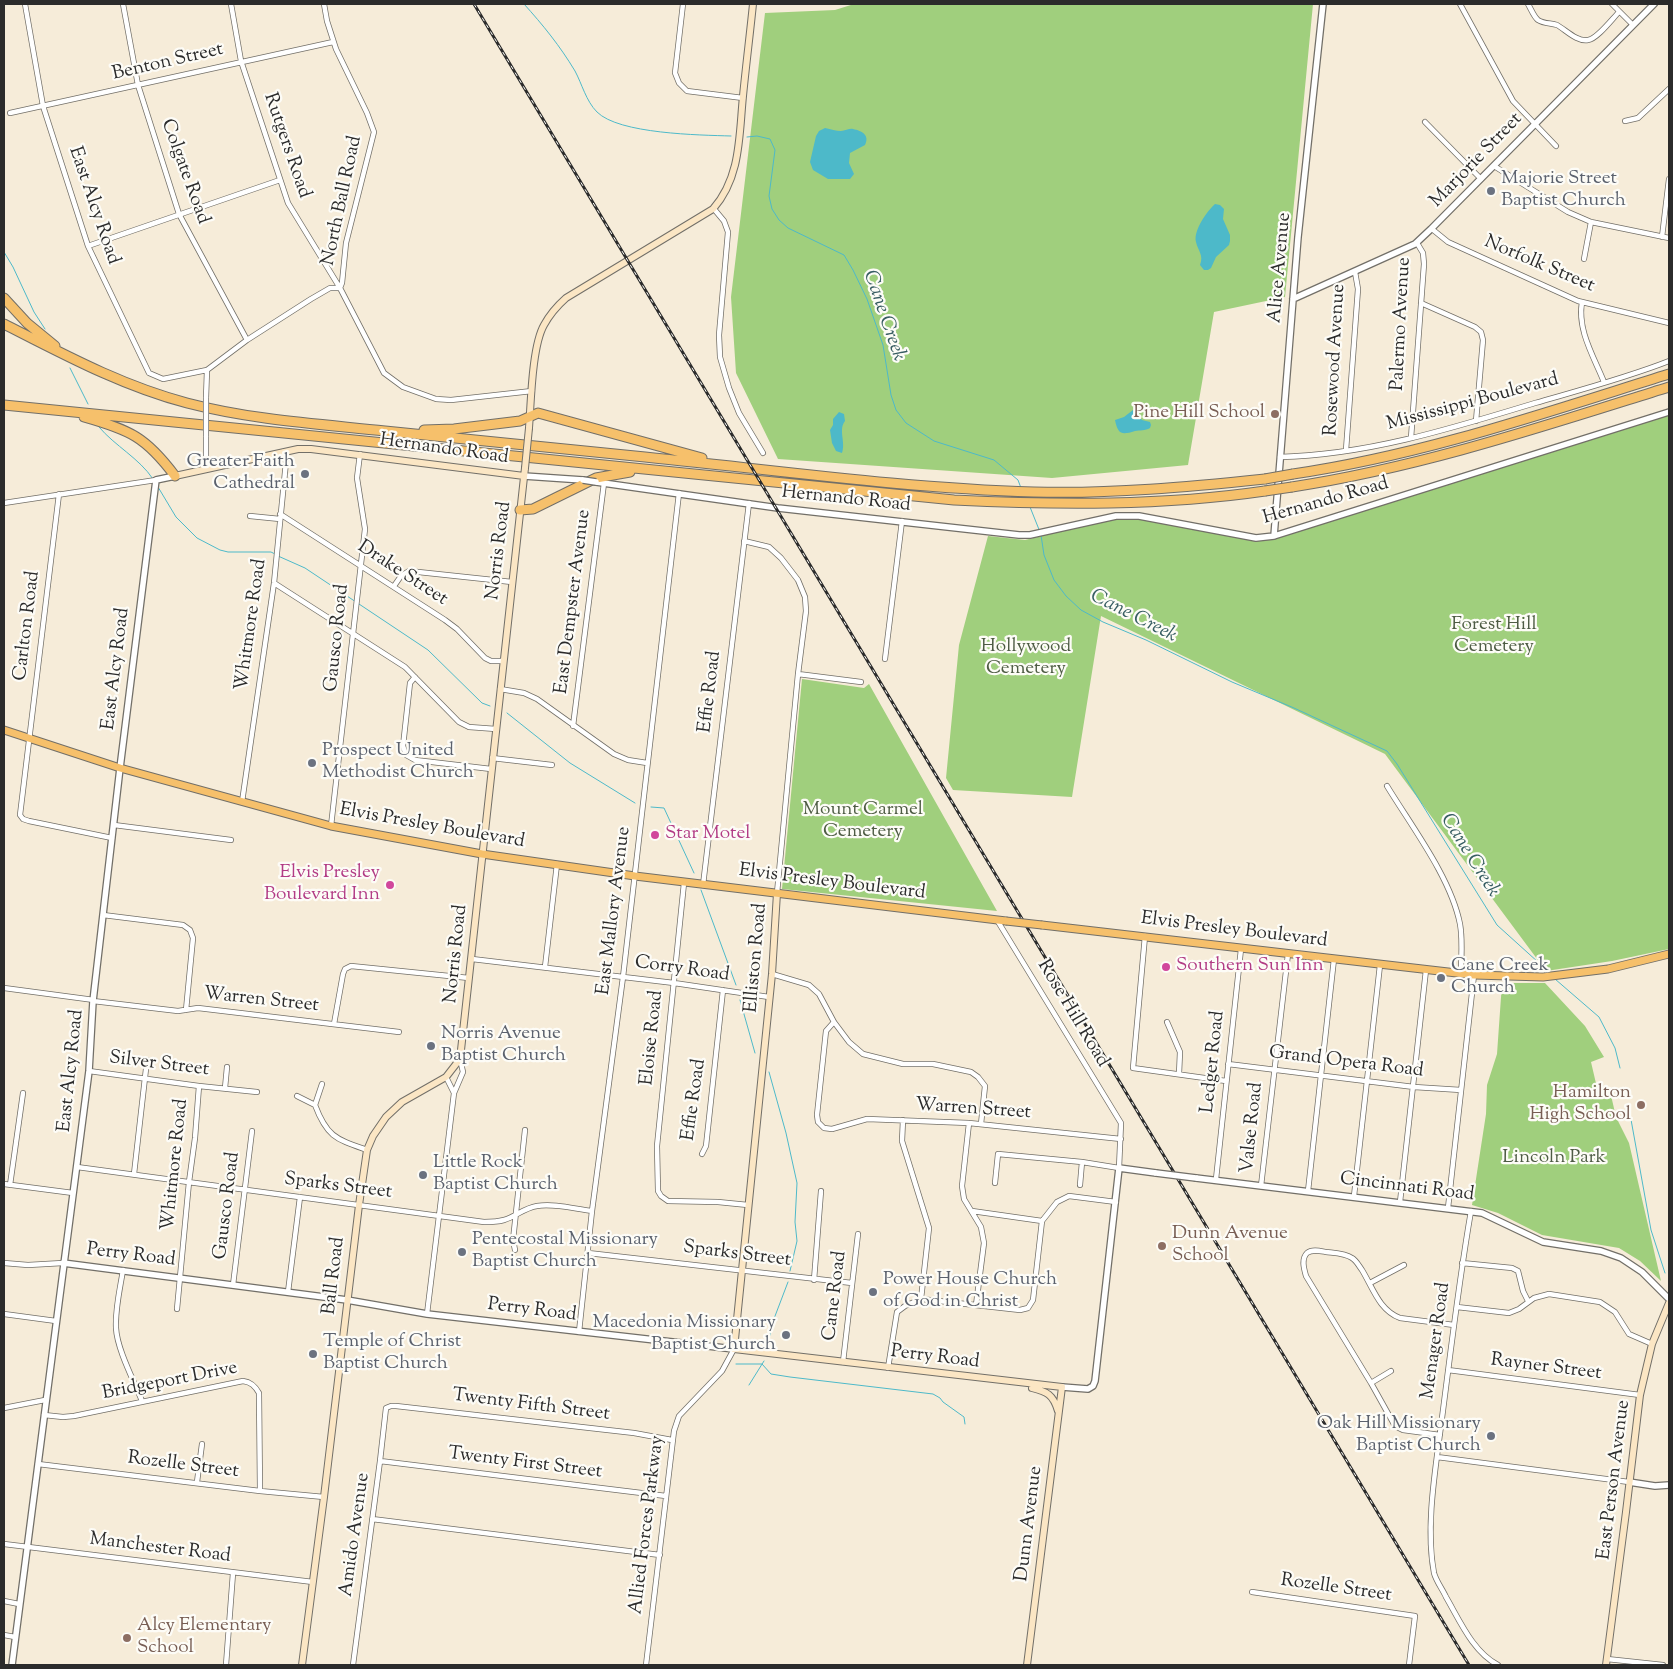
<!DOCTYPE html>
<html>
<head>
<meta charset="utf-8">
<style>
  body { margin:0 }
  #map { position:relative; width:1673px; height:1669px; overflow:hidden; background:#f6ecd9; font-family:"Sorts Mill Goudy",serif }
  canvas { display:block }
  .frame { position:absolute; inset:0; border:5px solid #2b2b2b; pointer-events:none }
</style>
</head>
<body>
<div id="map">
<canvas width="1673" height="1669"></canvas>
<div class="frame"></div>
</div>
<script>
const ctx = document.querySelector('canvas').getContext('2d');
ctx.lineJoin = 'round';
function fillPath(path, color) { ctx.fillStyle = color; ctx.fill(path, 'evenodd'); }
function strokePath(path, color, width, dash) { ctx.strokeStyle = color; ctx.lineWidth = width; ctx.lineCap = dash ? 'butt' : 'round'; ctx.setLineDash(dash || []); ctx.stroke(path); }
function write(font, color, halo, rows, align = 'center') {
  ctx.font = font + ' "Sorts Mill Goudy",serif'; ctx.lineWidth = 4.5; ctx.setLineDash([]); ctx.textBaseline = 'middle'; ctx.strokeStyle = halo; ctx.fillStyle = color; for (const [text, x, y, turn = 0] of rows) {
    ctx.save(); ctx.translate(x, y); ctx.rotate((+turn || 0) * Math.PI / 180); ctx.textAlign = isNaN(turn) ? turn : align; if (halo) ctx.strokeText(text, 0, 0); ctx.fillText(text, 0, 0); ctx.restore();
  }
}
const green = new Path2D(`
  M854,4H1313L1285,297L1214,312L1188,465L1052,478L778,459L736,373L731,297L765,13L835,10Z
  M1669,415V949L1612,961L1546,971L1385,754L1101,616L1072,797L953,790L946,778L959,645L988,536L1025,540L1116,518L1146,520L1264,540Z
  M802,679L864,688L869,684L997,911L782,889Z
  M1502,983H1545L1585,1026L1604,1057L1591,1062L1598,1092L1610,1091L1616,1117L1629,1143L1661,1281L1640,1261L1619,1248L1542,1235L1498,1213L1472,1205L1486,1114L1487,1085L1497,1054Z`);
const water = new Path2D(`
  M825,128C831,129 836,131 841,131C845,131 850,128 853,129C862,131 870,135 865,145L850,153L849,163L854,174L850,179H828L813,170L810,162L816,136L819,131Z
  M1215,204L1220,205L1224,209L1223,219L1230,235V241L1229,245L1216,257L1211,268L1208,270H1204L1200,265C1204,255 1198,251 1196,242C1193,231 1207,211 1215,204Z
  M1133,410L1142,420L1150,422L1151,425L1150,428C1145,431 1140,430 1135,431C1122,435 1118,435 1115,420L1124,417Z
  M839,412L844,414L845,421C838,430 846,442 842,453L836,451L832,443L830,430L833,425V419Z`);
const stream = new Path2D(`
  M524,4C543,25 560,46 575,71C582,84 586,101 597,112C619,134 699,135 731,136
  M747,137L757,136L770,139L775,150L769,196L772,209L779,220L788,228L844,255L853,270L867,299L883,345L891,395L896,410L906,423L934,441L994,460L1018,480L1021,488
  M4,252L13,267L34,312L45,329
  M70,368L88,404
  M99,427C115,446 139,458 153,479
  M158,487L176,517L197,538L220,550L228,552H271L275,554
  M1030,507L1040,532
  M1041,535L1044,555L1054,580L1066,596L1081,610L1103,622L1146,640L1232,682L1294,708L1387,751L1397,764L1497,925L1549,972
  M278,556L305,568L428,650L482,703L490,706
  M507,713L570,763L635,803
  M651,807L664,808L694,873
  M701,890L736,985
  M1555,979L1599,1017L1615,1048L1620,1068
  M740,1000L755,1053
  M769,1072L786,1133L797,1183L795,1222L797,1241L790,1271
  M1630,1114L1651,1230L1665,1273
  M768,1344L772,1324L788,1282
  M736,1364H762L771,1374L790,1377L933,1394L940,1398L943,1402L964,1417L965,1424
  M749,1385L764,1361`);
const minor = new Path2D(`
  M25,4L43,106L88,246L149,373L163,379L207,370L247,340L311,299L330,288H340
  M123,4L138,85L179,214L247,340
  M231,4L241,61L288,203L340,288
  M324,4L327,21L336,49L367,113L374,132L346,243L342,283L340,288L384,373L403,387L436,399L451,400L532,391
  M683,4L675,73L679,83L687,91L743,98
  M1460,4L1513,101L1556,146
  M1528,4C1531,9 1534,17 1538,20C1544,24 1551,23 1557,25C1566,30 1577,42 1588,40C1597,39 1612,19 1619,12
  M1612,4L1633,25
  M10,113L333,42
  M1625,121L1638,118L1669,89
  M1425,122L1481,179
  M1494,166L1568,212L1591,222L1669,238
  M714,209L724,221L728,232L719,335L720,357L729,388L739,413L763,453
  M1432,229L1448,242L1578,301L1669,323
  M1662,237L1669,179
  M88,246L280,180
  M1584,259L1591,222
  M1582,302C1577,330 1594,357 1604,382
  M1421,303L1475,327L1481,332L1483,340L1476,421
  M206,398L207,370
  M1411,438L1424,264L1423,253L1417,243
  M1346,450L1358,289L1355,272
  M1280,457C1367,455 1453,428 1535,403C1580,390 1626,378 1669,361
  M206,469V436
  M59,494L20,815L23,819L29,821L112,838
  M4,503L156,480
  M280,514L445,620L457,629L485,658L491,661H503
  M250,516L280,519
  M744,541L769,547L781,558L798,580L805,597L806,611L798,674L777,893
  M274,583L405,667L459,722L469,727L496,729
  M394,586L401,576L409,571L512,582
  M885,659L902,521
  M798,674L861,682
  M415,677L410,683L403,746L406,755L415,760L491,769
  M500,689L524,693L537,699L614,754L628,760L647,763
  M573,726L604,483
  M492,758L552,765
  M1387,786C1412,827 1451,878 1460,924C1463,940 1461,958 1461,974
  M242,802L274,583L286,462L283,452
  M114,825L231,840
  M331,826L365,529L357,478L360,454
  M684,883L657,1146L658,1191L661,1196L668,1201L718,1202L748,1205
  M703,885L749,503
  M103,915L183,925L190,930L193,938L186,1010
  M1145,936L1133,1068L1226,1081
  M472,959L674,983L769,997
  M545,967L557,864
  M772,974L809,985L819,994L834,1022L849,1042L863,1054L903,1064H933L971,1072L978,1077L985,1086L981,1124
  M4,988L94,1000
  M93,1001L178,1011L198,1008L399,1032
  M834,1022L826,1031L817,1115L818,1122L824,1128L832,1129L867,1119L969,1123L1121,1139
  M1167,1022L1180,1052L1179,1074
  M334,1024L343,974L345,969L351,966L469,978
  M1228,1064L1414,1087L1461,1090
  M89,1071L199,1086L257,1092
  M446,1077L454,1093L463,1072L460,1059
  M322,1084L315,1105C327,1137 336,1139 367,1150
  M225,1088L227,1067
  M297,1096L315,1105
  M969,1123L962,1186L964,1199L981,1227L984,1243L976,1305
  M702,1154L706,1146L723,990
  M77,1167L484,1222C491,1222 497,1222 504,1220C515,1217 524,1208 537,1206C554,1203 575,1209 592,1211
  M134,1174L147,1060
  M1216,1179L1241,949
  M995,1183L998,1154L1082,1162L1119,1168L1121,1123L997,920
  M4,1184L73,1193
  M10,1185L23,1093
  M1080,1185L1082,1162
  M1261,1186L1288,954
  M1308,1191L1334,959
  M1354,1196L1380,965
  M1400,1202L1426,970
  M1448,1208L1474,975
  M972,1211L1042,1221
  M1471,1211C1459,1280 1451,1349 1442,1418C1436,1466 1425,1526 1434,1573C1436,1581 1443,1590 1446,1597C1460,1621 1473,1652 1498,1665
  M1042,1221L1057,1202L1069,1196L1116,1202
  M515,1250L513,1240L525,1130
  M588,1253L852,1283
  M4,1263L28,1265L63,1263
  M1462,1263L1512,1268L1518,1271L1523,1291L1528,1301
  M123,1270C120,1289 115,1309 116,1328C117,1349 134,1381 142,1401
  M814,1280L821,1191
  M1370,1283L1404,1265
  M233,1285L252,1131
  M288,1292L300,1197
  M921,1299L1020,1310L1028,1308L1033,1300L1042,1221
  M1457,1307L1509,1313L1519,1309L1534,1298L1549,1294L1600,1302L1615,1312L1629,1334L1652,1344
  M177,1309L189,1182L195,1138L199,1086
  M4,1314L56,1321
  M427,1314L454,1093
  M579,1332L592,1211L623,977L679,493
  M843,1362L858,1234
  M888,1368L897,1312L905,1306L921,1299L929,1228L902,1141L903,1120
  M1448,1370L1640,1395
  M1371,1383L1391,1371
  M4,1408L45,1400
  M44,1415L63,1417L74,1416L243,1381C251,1382 255,1386 259,1393L260,1491
  M1440,1435L1403,1430L1395,1426L1371,1383L1306,1276C1304,1269 1301,1259 1307,1253C1312,1249 1320,1251 1326,1252C1334,1253 1345,1253 1352,1258C1356,1260 1359,1266 1362,1270C1373,1288 1379,1310 1400,1318L1454,1325
  M1437,1457L1629,1482
  M380,1461L666,1496
  M38,1464L260,1491L324,1497
  M197,1482L202,1444
  M372,1519L660,1555
  M4,1544L313,1582
  M1252,1592L1415,1616L1409,1665
  M4,1601L19,1604
  M4,1635L15,1637
  M1607,1659L1663,1665
  M226,1665L233,1573
  M353,1665L380,1461L386,1408L391,1406H396L634,1433L672,1440
  M646,1665L674,1431L679,1416L722,1371L734,1349`);
const tertiary = new Path2D(`
  M1293,299L1415,244L1431,229L1654,4
  M524,476L583,480
  M596,482L778,508L1019,535H1030L1116,516H1139L1256,538L1274,536L1669,412
  M1274,536L1298,237L1323,4
  M1196,1178L1482,1213L1543,1242L1601,1251L1621,1258L1642,1272L1669,1299
  M63,1263L347,1300L427,1314L734,1349
  M1062,1387L1088,1389L1093,1386L1095,1381L1119,1168L1156,1173
  M1629,1482L1655,1486L1669,1485
  M12,1665L89,1071L93,1001L120,768L156,480L175,476`);
const secondary = new Path2D(`
  M529,428C531,402 532,346 544,325C550,314 557,306 566,298L713,209C741,177 739,136 743,96C746,65 750,34 753,4
  M175,476L298,449H311L524,476
  M777,893L772,974L734,1349L1062,1387L1027,1665
  M1032,1388C1047,1392 1053,1394 1058,1411
  M302,1665L324,1497L359,1205L367,1150L373,1136L386,1117L402,1102L446,1077L460,1059L525,468
  M1606,1665L1626,1512L1640,1395L1652,1344L1669,1303`);
const primary = new Path2D(`
  M4,730L120,768L331,826L482,854L635,876L1006,921
  M1042,925L1474,975L1543,977L1608,969L1669,954`);
const motorway = new Path2D(`
  M4,298L27,323L55,346
  M4,324C63,354 122,386 187,403C252,420 319,424 385,431C468,439 552,448 635,456C768,469 901,488 1034,492C1112,494 1188,487 1265,479
  M4,405L954,500C1058,505 1162,506 1265,491
  M84,417C130,430 146,437 175,476
  M424,430L454,429L520,421L538,413L702,458
  M1293,474C1423,455 1544,413 1669,374
  M1292,487C1422,467 1544,426 1669,387
  M520,510L533,509L596,478L630,472`);
const rail = new Path2D(`
  M474,4L1469,1665`);
const minorBridge = new Path2D(`
  M206,436V398`);
const tertiaryBridge = new Path2D(`
  M583,480L596,482
  M1156,1173L1196,1178`);
const secondaryBridge = new Path2D(`
  M525,468L529,428`);
const primaryBridge = new Path2D(`
  M1006,921L1042,925`);
const motorwayBridge = new Path2D(`
  M1265,479L1293,474
  M1265,491L1292,487`);
const markers = [
  [1491,191,5,"#6b7280"],
  [1275,414,5,"#8d6e63"],
  [305,474,5,"#6b7280"],
  [312,763,5,"#6b7280"],
  [655,835,5,"#d1479c"],
  [390,885,5,"#d1479c"],
  [1166,967,5,"#d1479c"],
  [1441,978,5,"#6b7280"],
  [431,1046,5,"#6b7280"],
  [1641,1105,5,"#8d6e63"],
  [423,1175,5,"#6b7280"],
  [1162,1246,5,"#8d6e63"],
  [462,1252,5,"#6b7280"],
  [873,1292,5,"#6b7280"],
  [786,1335,5,"#6b7280"],
  [313,1354,5,"#6b7280"],
  [1491,1436,5,"#6b7280"],
  [127,1638,5,"#8d6e63"]
];
const streetNames = [
  ["Benton Street",168,63,-13],
  ["Rutgers Road",286,146,71],
  ["Marjorie Street",1477,161,-46],
  ["Colgate Road",184,172,70],
  ["North Ball Road",343,201,-78],
  ["East Alcy Road",93,206,71],
  ["Norfolk Street",1539,265,23],
  ["Alice Avenue",1281,268,-85],
  ["Palermo Avenue",1402,324,-87],
  ["Rosewood Avenue",1336,360,-87],
  ["Mississippi Boulevard",1473,403,-15],
  ["Hernando Road",444,450,8],
  ["Hernando Road",846,500,6],
  ["Hernando Road",1326,502,-16],
  ["Norris Road",500,551,-83],
  ["Drake Street",402,574,33],
  ["East Dempster Avenue",574,602,-83],
  ["Whitmore Road",252,625,-82],
  ["Carlton Road",28,626,-83],
  ["Gausco Road",338,638,-84],
  ["East Alcy Road",117,669,-83],
  ["Effie Road",711,692,-83],
  ["Elvis Presley Boulevard",432,827,10],
  ["Elvis Presley Boulevard",832,883,7],
  ["East Mallory Avenue",615,911,-83],
  ["Elvis Presley Boulevard",1234,931,7],
  ["Norris Road",457,954,-84],
  ["Elliston Road",757,958,-85],
  ["Corry Road",682,970,8],
  ["Warren Street",261,1001,6],
  ["Rose Hill Road",1072,1014,59],
  ["Eloise Road",653,1038,-84],
  ["Ledger Road",1214,1062,-84],
  ["Grand Opera Road",1346,1063,7],
  ["Silver Street",159,1065,7],
  ["East Alcy Road",72,1071,-84],
  ["Effie Road",695,1100,-82],
  ["Warren Street",973,1110,4],
  ["Valse Road",1253,1128,-84],
  ["Whitmore Road",176,1165,-84],
  ["Sparks Street",338,1187,7],
  ["Cincinnati Road",1407,1188,7],
  ["Gausco Road",228,1206,-83],
  ["Sparks Street",737,1255,7],
  ["Perry Road",131,1256,7],
  ["Ball Road",335,1276,-83],
  ["Cane Road",836,1296,-83],
  ["Perry Road",532,1311,7],
  ["Menager Road",1437,1341,-82],
  ["Perry Road",935,1358,7],
  ["Rayner Street",1546,1368,7],
  ["Bridgeport Drive",170,1382,-11],
  ["Twenty Fifth Street",531,1406,7],
  ["Twenty First Street",525,1464,7],
  ["Rozelle Street",183,1466,7],
  ["East Person Avenue",1615,1480,-83],
  ["Dunn Avenue",1030,1524,-83],
  ["Allied Forces Parkway",648,1525,-83],
  ["Amido Avenue",356,1535,-82],
  ["Manchester Road",160,1549,7],
  ["Rozelle Street",1336,1589,8]
];
const worshipNames = [
  ["Majorie Street",1501,180],
  ["Baptist Church",1501,202],
  ["Greater Faith",295,463,"right"],
  ["Cathedral",295,485,"right"],
  ["Prospect United",322,752],
  ["Methodist Church",322,774],
  ["Cane Creek",1451,967],
  ["Church",1451,989],
  ["Norris Avenue",441,1035],
  ["Baptist Church",441,1057],
  ["Little Rock",433,1164],
  ["Baptist Church",433,1186],
  ["Pentecostal Missionary",472,1241],
  ["Baptist Church",472,1263],
  ["Power House Church",883,1281],
  ["of God in Christ",883,1303],
  ["Macedonia Missionary",776,1324,"right"],
  ["Baptist Church",776,1346,"right"],
  ["Temple of Christ",323,1343],
  ["Baptist Church",323,1365],
  ["Oak Hill Missionary",1481,1425,"right"],
  ["Baptist Church",1481,1447,"right"]
];
const educationNames = [
  ["Pine Hill School",1265,414],
  ["Hamilton",1631,1094],
  ["High School",1631,1116],
  ["Dunn Avenue",1172,1235,"left"],
  ["School",1172,1257,"left"],
  ["Alcy Elementary",137,1627,"left"],
  ["School",137,1649,"left"]
];
const parkNames = [
  ["Forest Hill",1494,626],
  ["Cemetery",1494,648],
  ["Hollywood",1026,648],
  ["Cemetery",1026,670],
  ["Mount Carmel",863,811],
  ["Cemetery",863,833],
  ["Lincoln Park",1554,1159]
];
const hotelNames = [
  ["Star Motel",665,835],
  ["Elvis Presley",380,874,"right"],
  ["Boulevard Inn",380,896,"right"],
  ["Southern Sun Inn",1176,967]
];
const waterNames = [
  ["Cane Creek",883,316,71],
  ["Cane Creek",1133,617,27],
  ["Cane Creek",1469,856,58]
];
fillPath(green, '#a0cf7d');
fillPath(water, '#4db9c9');
strokePath(stream, '#4db9c9', 1);
strokePath(minor, '#726f68', 6);
strokePath(tertiary, '#726f68', 8);
strokePath(secondary, '#726f68', 8);
strokePath(primary, '#726f68', 9);
strokePath(motorway, '#726f68', 11);
strokePath(minor, '#fff', 4.5);
strokePath(tertiary, '#fff', 5.5);
strokePath(secondary, '#fbe6c4', 6);
strokePath(primary, '#f6c06b', 7);
strokePath(motorway, '#f6c06b', 9);
strokePath(rail, '#2b2b2b', 3);
strokePath(rail, '#fdfcf7', 1, [4]);
strokePath(minorBridge, '#726f68', 6, []);
strokePath(tertiaryBridge, '#726f68', 8, []);
strokePath(secondaryBridge, '#726f68', 8, []);
strokePath(primaryBridge, '#726f68', 9, []);
strokePath(motorwayBridge, '#726f68', 11, []);
strokePath(minorBridge, '#fff', 4.5);
strokePath(tertiaryBridge, '#fff', 5.5);
strokePath(secondaryBridge, '#fbe6c4', 6);
strokePath(primaryBridge, '#f6c06b', 7);
strokePath(motorwayBridge, '#f6c06b', 9);
for (const [x, y, r, color] of markers) { const dot = new Path2D(); dot.arc(x, y, r, 0, 2 * Math.PI); ctx.fillStyle = color; ctx.fill(dot); strokePath(dot, '#fdfcf7', 2); }
write('19px', '#2b2b2b', '#fdfcf7', streetNames);
write('19px', '#5b616d', '#fdfcf7', worshipNames, 'left');
write('19px', '#785e54', '#fdfcf7', educationNames, 'right');
write('19px', '#4e5c44', '#fdfcf7', parkNames);
write('19px', '#b23c85', '#fdfcf7', hotelNames, 'left');
write('italic 20px', '#375d62', '#fdfcf7', waterNames);
</script>
</body>
</html>
